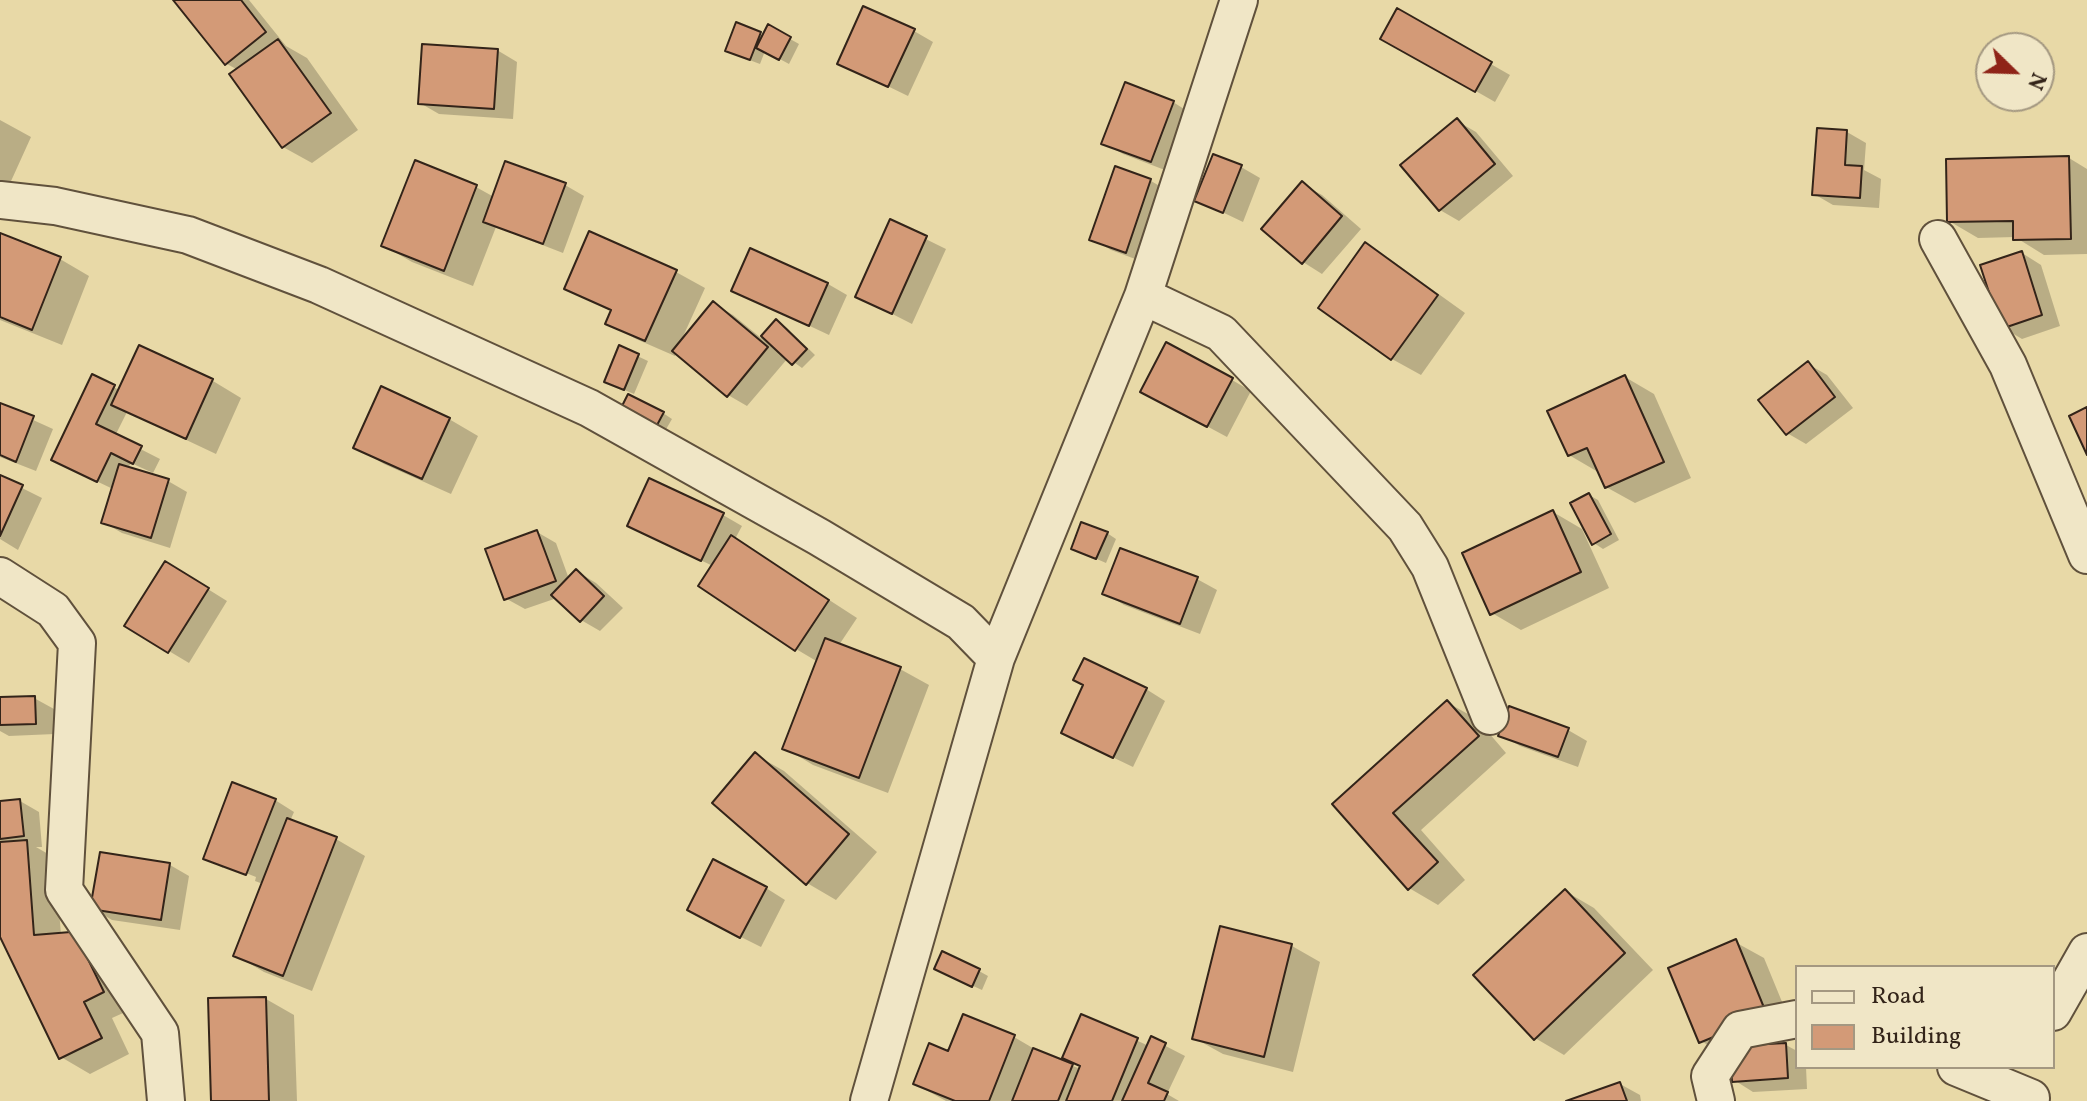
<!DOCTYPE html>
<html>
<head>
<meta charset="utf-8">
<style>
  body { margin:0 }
  #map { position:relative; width:2087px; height:1101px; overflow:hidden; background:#e8d9a7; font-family:Vollkorn,serif }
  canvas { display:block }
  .legend { position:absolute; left:1795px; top:965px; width:260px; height:104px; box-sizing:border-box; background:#f0e6c6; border:2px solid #a49881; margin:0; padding:10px 14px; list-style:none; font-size:24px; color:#332419 }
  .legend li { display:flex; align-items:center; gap:16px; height:40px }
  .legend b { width:40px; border:2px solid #a49881 }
  .north { position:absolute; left:1975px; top:32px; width:80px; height:80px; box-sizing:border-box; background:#f0e6c6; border:2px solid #a49881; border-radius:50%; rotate:113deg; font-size:22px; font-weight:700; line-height:32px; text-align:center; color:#332419 }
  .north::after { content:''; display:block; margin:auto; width:28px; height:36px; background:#8f2418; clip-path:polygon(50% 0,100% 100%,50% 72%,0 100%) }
</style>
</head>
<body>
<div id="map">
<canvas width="2087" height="1101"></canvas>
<ul class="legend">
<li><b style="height:10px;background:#f0e6c6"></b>Road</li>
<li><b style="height:22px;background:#d39a77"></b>Building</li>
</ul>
<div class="north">N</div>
</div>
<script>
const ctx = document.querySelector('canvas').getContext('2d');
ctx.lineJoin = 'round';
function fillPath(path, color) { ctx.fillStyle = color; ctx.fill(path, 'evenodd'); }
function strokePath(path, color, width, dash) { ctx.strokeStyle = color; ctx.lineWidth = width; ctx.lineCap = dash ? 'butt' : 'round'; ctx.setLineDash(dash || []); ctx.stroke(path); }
const shadow = new Path2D(`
  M249,0L286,46L307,58L358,130L312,163L283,147L238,70L227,64L176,1Z
  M1398,11L1510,75L1495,102L1383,38Z
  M769,27L799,44L789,64L765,51L760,64L736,55L760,34L764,36Z
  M914,31L933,42L908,96L840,63Z
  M497,50L517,62L513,119L439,114L420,103Z
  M1173,102L1192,114L1170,172L1123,154L1104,143Z
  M0,120L31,137L7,190L0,187Z
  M1457,121L1476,132L1513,176L1459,221L1440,210Z
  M1847,132L1866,143L1864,170L1881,179L1879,208L1833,205L1814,194Z
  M2069,158L2087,169V254L2044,255L2015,237L1978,238L1949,221Z
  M416,163L476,187L494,197L565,185L584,196L563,253L496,227L473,286L412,262L384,246Z
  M1241,167L1260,178L1243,222L1197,200Z
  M1116,169L1151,181L1170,192L1146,263L1111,250L1092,239Z
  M1302,184L1322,195L1361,229L1322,274L1303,262Z
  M891,222L946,249L912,324L857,296Z
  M0,235L60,259L89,276L62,345L0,320Z
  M1365,245L1394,262L1465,313L1421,375L1392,359Z
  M751,251L828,284L847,295L829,335L733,290Z
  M2022,253L2041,265L2060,326L2022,339L2002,327Z
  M676,272L705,288L681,341L714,304L733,315L761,338L777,322L786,327L815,355L802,368L788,358L747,406L728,395L677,352L675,356L636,339L608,323L612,312L566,288Z
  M140,347L213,381L241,398L216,454L127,412L115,436L160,459L153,473L131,463L128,468L168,481L187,492L170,548L122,533L103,522L113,489L73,470L114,387L120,391Z
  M620,348L648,361L634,394L615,386Z
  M1808,364L1827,375L1853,408L1806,444L1787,433Z
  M1625,377L1654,394L1691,478L1635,503L1606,487L1598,472L1569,455Z
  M1232,380L1251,391L1227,437L1162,402Z
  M0,405L53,429L36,471L0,457Z
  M663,413L672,419L665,431L632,414Z
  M449,419L478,436L451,494L384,464L355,447Z
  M0,477L42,498L18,550L0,539Z
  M1589,495L1598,500L1619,540L1603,549L1594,543Z
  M1553,512L1582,529L1609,588L1521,630L1492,613Z
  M723,515L742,526L735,539L857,618L839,645L900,669L929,685L888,793L813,765L785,748L818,662L796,649L713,566L649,536Z
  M537,532L556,543L569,579L576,571L596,583L623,608L600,631L581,620L557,598L525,609L505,598Z
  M1107,533L1116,539L1106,563L1083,553Z
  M1121,550L1197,579L1217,590L1200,634L1124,605L1105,593Z
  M166,563L227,601L189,663L127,626Z
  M1146,689L1165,701L1133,767L1083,743Z
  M34,698L54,709L55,734L9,736L0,731V699Z
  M1448,703L1477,719L1506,753L1421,830L1465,880L1438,905L1409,888L1334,804Z
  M1568,730L1587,741L1578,767L1520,746L1501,735Z
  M756,755L784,771L877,852L836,900L807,883Z
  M275,800L294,812L290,821L336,839L365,856L312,991L264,972L235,955L263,884L255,881L256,877L223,864V868L205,858Z
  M20,801L39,812L42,847H36L55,858L61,935L83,933L132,1009L112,1018L129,1054L90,1074L61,1057L0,933V803Z
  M101,854L170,865L189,876L180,930L112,920L92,908Z
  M766,888L785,900L761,947L709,921Z
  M1565,891L1594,908L1653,970L1564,1055L1535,1038Z
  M1735,942L1764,958L1794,1031L1760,1046L1786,1045L1797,1051V1067H1806L1807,1089L1753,1092L1734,1080L1730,1058L1701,1041Z
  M1292,946L1320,962L1293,1072L1223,1054L1194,1038Z
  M979,971L988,976L982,990L945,973Z
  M266,999L294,1015L297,1101H213Z
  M1082,1016L1149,1046L1152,1039L1185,1056L1167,1094L1179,1101H946L915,1084L950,1053L1014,1037L1043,1054L1078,1068L1079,1066L1064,1058Z
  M1620,1084L1640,1095L1641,1101H1572Z`);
const building = new Path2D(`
  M173,0H241L266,32L225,65Z
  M863,6L915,29L888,87L837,64Z
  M1397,8L1492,62L1475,92L1380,39Z
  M736,22L761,32L750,60L725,51Z
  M768,24L791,37L779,60L756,48Z
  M278,39L331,113L282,148L229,74Z
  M422,44L498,49L494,109L418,104Z
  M1125,82L1174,101L1151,162L1101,144Z
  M1457,118L1495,164L1439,211L1400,165Z
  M1817,128L1847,130L1845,165L1862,166L1860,198L1812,195Z
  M1213,154L1242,165L1223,213L1194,201Z
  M2069,156L2071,239L2013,240V221L1947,222L1946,159Z
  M415,160L477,185L444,271L381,246Z
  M505,161L566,183L543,244L483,222Z
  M1115,166L1151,179L1126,253L1089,240Z
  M1302,181L1342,216L1302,264L1261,229Z
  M890,219L927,236L892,314L855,297Z
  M589,231L677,270L645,341L605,324L611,310L564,289Z
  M0,233L61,257L32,330L0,317Z
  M1365,242L1438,295L1391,360L1318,308Z
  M750,248L828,283L809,326L731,291Z
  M2022,251L2042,315L2001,329L1980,265Z
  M713,301L768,347L727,397L672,351Z
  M776,319L807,349L792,365L761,336Z
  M1166,342L1233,378L1207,427L1140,392Z
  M139,345L213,379L186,439L111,405Z
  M619,345L639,354L624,390L604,382Z
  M1808,361L1835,397L1786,435L1758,400Z
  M92,374L115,385L96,424L142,446L133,464L111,453L97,482L51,460Z
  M1625,375L1664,462L1605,488L1587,448L1568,456L1547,411Z
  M381,386L450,418L422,479L353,448Z
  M628,394L664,412L656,427L620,410Z
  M0,403L34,416L16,462L0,455Z
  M2087,407V455L2069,416Z
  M119,464L169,479L151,538L101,523Z
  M0,475L23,485L0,536Z
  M649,478L724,513L701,561L627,526Z
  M1589,493L1611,534L1592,545L1570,503Z
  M1553,510L1581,572L1490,615L1462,553Z
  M1081,522L1108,532L1096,559L1071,549Z
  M537,530L556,581L504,600L485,549Z
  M731,535L829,600L795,651L698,586Z
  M1120,548L1198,577L1180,624L1102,594Z
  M165,561L209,588L168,653L124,626Z
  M576,569L604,596L580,622L551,595Z
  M825,638L901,667L859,778L782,749Z
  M1084,658L1147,688L1113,758L1061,733L1083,685L1073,680Z
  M35,696L36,724L0,725V697Z
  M1447,700L1479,736L1393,813L1438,862L1408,890L1332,804Z
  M1509,706L1569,728L1558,757L1498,736Z
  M755,752L849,834L806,885L712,803Z
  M232,782L276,799L246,875L203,859Z
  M20,799L24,836L0,839V801Z
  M287,818L337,837L283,976L233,956Z
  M27,840L34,935L83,931L85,953L104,992L84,1002L102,1038L59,1059L0,937V842Z
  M100,852L170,863L161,920L90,909Z
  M713,859L767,887L740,938L687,910Z
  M1565,889L1625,953L1534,1040L1473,975Z
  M1220,926L1292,944L1264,1057L1192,1039Z
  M1736,939L1767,1015L1699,1043L1668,968Z
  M942,951L980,969L972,987L934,969Z
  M266,997L269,1101H211L208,998Z
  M963,1014L1015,1035L989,1101H955L913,1084L929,1043L948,1051Z
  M1081,1014L1138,1038L1112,1101H1066L1080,1066L1062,1058Z
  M1151,1036L1166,1043L1148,1083L1168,1092L1164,1101H1122Z
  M1786,1043L1788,1078L1732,1082L1730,1046Z
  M1033,1048L1073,1064L1058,1101H1012Z
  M1620,1082L1627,1101H1566Z`);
const street = new Path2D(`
  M0,200L55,206L188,235L319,285L589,408L819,537L961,622L996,658
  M1938,239L2008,365L2087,555
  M1143,296L1221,333L1405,527L1430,567L1490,716
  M0,576L53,610L77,643L64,890L160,1033L166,1101
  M2053,1012L2087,952
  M1956,1067L2031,1098
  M869,1101L996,658L1143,296L1239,0
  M1716,1101L1710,1076L1740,1030L1797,1019`);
fillPath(shadow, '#0003');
fillPath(building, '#d39a77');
strokePath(building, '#332419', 2);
strokePath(street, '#60513c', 40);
strokePath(street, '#f0e6c6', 36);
</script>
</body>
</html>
